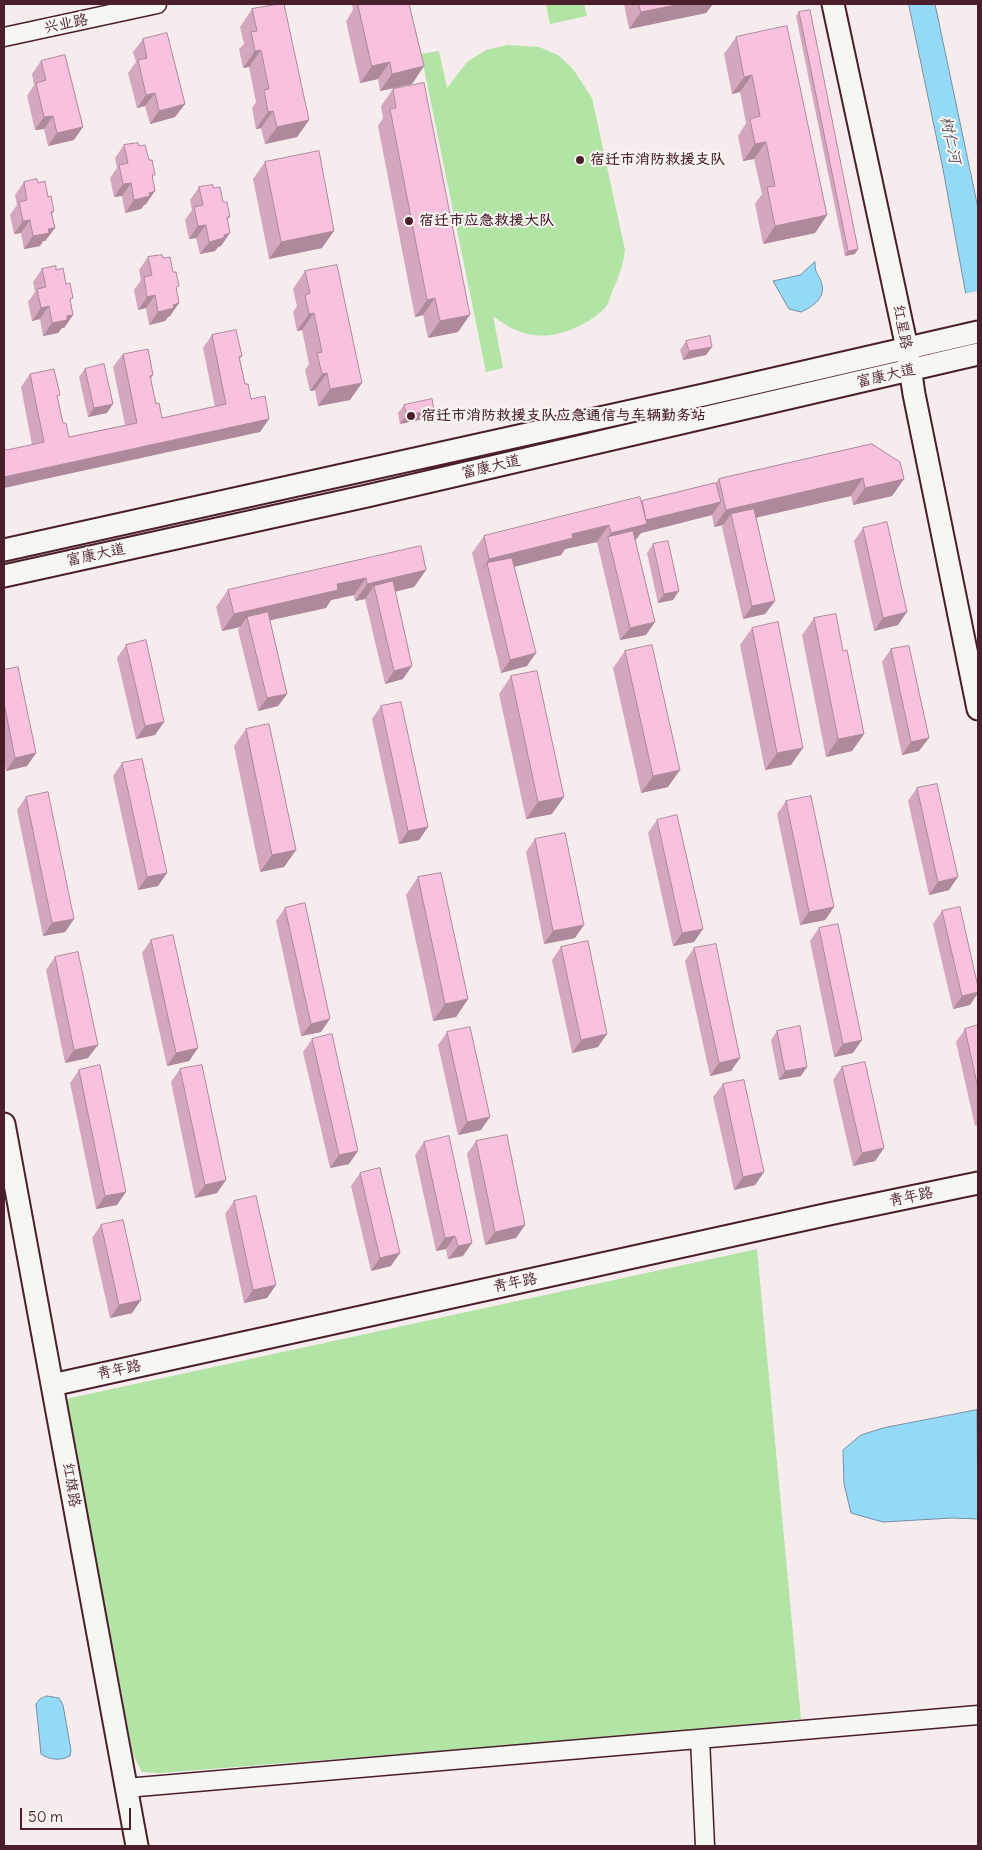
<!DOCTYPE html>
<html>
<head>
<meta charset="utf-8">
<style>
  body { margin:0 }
  #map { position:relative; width:982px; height:1850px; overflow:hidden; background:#f6ecee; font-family:Delius,sans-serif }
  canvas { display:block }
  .frame { position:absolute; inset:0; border:5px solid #4a1f2b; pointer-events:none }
  .scale { position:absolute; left:20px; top:1808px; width:111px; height:22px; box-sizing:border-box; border:2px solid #4a1f2b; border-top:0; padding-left:6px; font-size:15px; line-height:18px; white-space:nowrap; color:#4a1f2b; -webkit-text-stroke:4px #f6f6f2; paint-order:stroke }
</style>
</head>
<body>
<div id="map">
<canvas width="982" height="1850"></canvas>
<div class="frame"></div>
<div class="scale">50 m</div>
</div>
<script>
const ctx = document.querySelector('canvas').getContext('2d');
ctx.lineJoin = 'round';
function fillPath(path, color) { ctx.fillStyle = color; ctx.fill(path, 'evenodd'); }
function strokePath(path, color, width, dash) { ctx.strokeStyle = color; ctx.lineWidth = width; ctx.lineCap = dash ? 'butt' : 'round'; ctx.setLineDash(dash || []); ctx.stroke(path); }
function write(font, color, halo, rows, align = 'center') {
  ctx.font = font + ' Delius,"LXGW WenKai TC",sans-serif'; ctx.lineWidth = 4; ctx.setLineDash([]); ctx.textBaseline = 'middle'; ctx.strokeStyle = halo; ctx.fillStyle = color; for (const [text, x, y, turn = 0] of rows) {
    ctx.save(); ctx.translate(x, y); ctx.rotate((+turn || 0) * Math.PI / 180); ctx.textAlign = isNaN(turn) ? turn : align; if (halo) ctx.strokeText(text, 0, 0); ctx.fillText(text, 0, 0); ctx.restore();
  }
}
const green = new Path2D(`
  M546,4H584L587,16L550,24Z
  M508,45L539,47L558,55L573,69L592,98L625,250C623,267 618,279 611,294C610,298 609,302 607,305C601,313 591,320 583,324C549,342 522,339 493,316L503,368L486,372L421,54L439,51L447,88L467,62L486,50Z
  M757,1249L801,1719L641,1735L160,1773L142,1772L133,1755L66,1399Z`);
const water = new Path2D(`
  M909,4H935L978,208V361L943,169Z
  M815,262C815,274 817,272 821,281C827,297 814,306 801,312L789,309L773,281L800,275Z
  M977,1410L978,1519L952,1518L883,1522L851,1513L844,1484L843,1450L861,1435L883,1428Z
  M47,1696L59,1698L63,1705L71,1750L70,1756C61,1761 49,1760 41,1754L36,1704L40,1699Z`);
const pier = new Path2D(`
  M978,291V363L976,361L963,294Z`);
const minor = new Path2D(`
  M4,37L157,4
  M700,1739L705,1846
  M126,1788L978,1715`);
const tertiary = new Path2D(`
  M833,4L907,348L914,394L978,709
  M4,550L708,394L978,332
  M4,576L367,496L978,354
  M4,1124L137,1846
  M52,1385L829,1214L978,1183`);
const wall = new Path2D(`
  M352,4H409L424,66L412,84L380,91L378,79L360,83L346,21L353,10Z
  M624,4H713L706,13L629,29Z
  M252,9L309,120L297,137L265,144L261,128L256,129L252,108L256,102L249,67L243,68L239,49L244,44L240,27Z
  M799,12L855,254L845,256L796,16Z
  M736,37L827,215L815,233L763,244L755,204L762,194L754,159L743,161L738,136L746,123L740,92L732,94L724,54Z
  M143,39L185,104L175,117L150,124L145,106L137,108L128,73L136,62L133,52Z
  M41,61L74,140L48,146L44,129L35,130L27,96L34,85L32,74Z
  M393,89L458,332L428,338L423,315L415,317L378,126L383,118L381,106Z
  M124,145L139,146L153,178L146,204L144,205L141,209L125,213L122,196L114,197L110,178L117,168L115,158Z
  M265,162L322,248L269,259L253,179Z
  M24,182L38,183L48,197L54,211L52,215L55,228L45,241H43L40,246L24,249L21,233L14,234L10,215L17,205L15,195Z
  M199,187L213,188L223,202L230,217L227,220L221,246L218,247L215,251L200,254L196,238L189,239L185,220L192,210L190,200Z
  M148,257L176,290L179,303L170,316L168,317L165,321L149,325L146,308L138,310L134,290L141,280L139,270Z
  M42,269L56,270L70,301L73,315L64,328H62L58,333L43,336L40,319L32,321L28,302L35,292L33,282Z
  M305,271L350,400L318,406L315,390L310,391L305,370L309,364L302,330L297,331L293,312L297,306L293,289Z
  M212,335L242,356L240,359L245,384L251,399L269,419L260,432L7,450L32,445L21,387L30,374L58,398L63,423L69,437L125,425L113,367L123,354L153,375L151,379L156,404L162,418L215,407L203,348Z
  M686,341L706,355L683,360L680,350Z
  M85,369L107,413L88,417L79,377Z
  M404,405L434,410L428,418L400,424L398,413Z
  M872,444L904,479L892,496L853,505L851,496L756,517L775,601L765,614L743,619L722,527L723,525L714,527L712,515L641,533L635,540L646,635L620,640L597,542L565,549L561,555L514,567L527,666L501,673L472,553L484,536L641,501L716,483L719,479Z
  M863,528L898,625L874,631L854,541Z
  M653,544L673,600L658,603L647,553Z
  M426,570L414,587L395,592L403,679L385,684L365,599L355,601L354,595L331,600L326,608L270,620L287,694L278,706L258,711L238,630L240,627L222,631L216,607L228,590Z
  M814,618L843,651L864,734L852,751L826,757L802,635Z
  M752,628L791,765L765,770L740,645Z
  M126,645L164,722L155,735L136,739L117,658Z
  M891,649L919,751L902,755L882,662Z
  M625,651L668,787L641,793L613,668Z
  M4,670L36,753L27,766L6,771L4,759Z
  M511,676L552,814L526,819L499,694Z
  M381,706L428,827L419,840L399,844L372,719Z
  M246,729L296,850L284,867L260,872L234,746Z
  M122,763L167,873L158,886L138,890L113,776Z
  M917,788L949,890L929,895L908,801Z
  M26,797L74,919L65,932L43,936L17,810Z
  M786,801L834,907L825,920L800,925L777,814Z
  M657,820L694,942L673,946L648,833Z
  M535,839L575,938L544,944L526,852Z
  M418,877L468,999L456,1017L433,1021L406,895Z
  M285,908L321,1032L301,1036L276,921Z
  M942,911L970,1005L953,1009L933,924Z
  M819,928L853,1053L834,1057L810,941Z
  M151,940L198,1048L189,1061L167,1066L142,953Z
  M561,947L598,1047L572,1053L552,960Z
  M694,948L740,1058L731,1071L710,1076L685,961Z
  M55,957L88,1058L65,1063L46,970Z
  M978,1025V1125L975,1126L956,1042L965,1029Z
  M777,1031L801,1076L779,1080L771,1040Z
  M447,1032L481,1130L458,1135L438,1045Z
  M312,1039L349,1164L330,1168L303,1052Z
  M842,1067L884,1148L875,1161L853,1166L833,1080Z
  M180,1069L217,1193L195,1198L171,1082Z
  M79,1070L117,1205L96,1209L70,1083Z
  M723,1084L764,1172L755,1185L734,1190L713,1097Z
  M476,1141L525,1225L516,1238L485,1245L467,1154Z
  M424,1142L463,1256L448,1259L446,1249L436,1251L415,1155Z
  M360,1173L391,1266L371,1271L351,1186Z
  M234,1201L276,1285L267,1298L244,1303L225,1214Z
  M101,1225L141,1300L132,1313L110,1318L92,1238Z`);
const shadedWall = new Path2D(`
  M681,4H713L706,13L629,29L641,12Z
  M261,50L249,67L243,68L255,51Z
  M390,62L378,79L360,83L372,66Z
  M424,66L412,84L380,91L392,74Z
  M752,75L740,92L732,94L744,77Z
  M155,93L145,106L137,108L146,95Z
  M185,104L175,117L150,124L159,111Z
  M273,111L261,128L256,129L268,112Z
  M53,116L44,129L35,130L44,117Z
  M309,120L297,137L265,144L277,127Z
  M83,127L74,140L48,146L57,133Z
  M766,142L754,159L743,161L755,144Z
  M131,183L122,196L114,197L123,184Z
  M155,191L146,204L144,205L141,209L125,213L134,200L149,193Z
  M827,215L815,233L763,244L775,226Z
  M30,220L21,233L14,234L23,221Z
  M206,225L196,238L189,239L198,226Z
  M55,228L45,241H43L40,246L24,249L33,236L48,229Z
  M334,231L322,248L269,259L281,242Z
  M230,233L221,246L218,247L215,251L200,254L209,242L224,235Z
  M858,249L855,254L845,256L848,251Z
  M155,295L146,308L138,310L147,297Z
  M435,298L423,315L415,317L427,300Z
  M179,303L170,316L168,317L165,321L149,325L158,312L173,305Z
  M49,306L40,319L32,321L41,308Z
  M314,313L302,330L297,331L309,314Z
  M73,315L64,328H62L58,333L43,336L52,323L67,316Z
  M470,315L458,332L428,338L440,321Z
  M712,347L706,355L683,360L689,351Z
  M327,373L315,390L310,391L322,374Z
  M362,383L350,400L318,406L330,389Z
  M113,404L107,413L88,417L94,408Z
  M434,410L428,418L400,424L407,415Z
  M269,419L260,432L4,488V477Z
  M863,478L851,496L733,523L731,514L723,525L714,527L726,510Z
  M904,479L892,496L853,505L865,488Z
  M721,502L712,515L641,533L635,541L608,537L611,533L646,520Z
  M609,525L597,542L565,549L561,555L489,573L487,563L477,576L489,559L572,534Z
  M426,570L414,587L376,596L374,586L365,599L355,601L367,584Z
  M366,578L354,595L331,600L326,608L249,625L247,617L240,627L222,631L234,614L337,584Z
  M679,591L673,600L658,603L664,594Z
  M775,601L765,614L743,619L752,606Z
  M907,612L898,625L874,631L883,618Z
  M655,622L646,635L620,640L630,628Z
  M536,653L527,666L501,673L510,660Z
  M412,666L403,679L385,684L394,671Z
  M287,694L278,706L258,711L267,698Z
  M164,722L155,735L136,739L145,726Z
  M864,734L852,751L826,757L838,739Z
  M929,738L919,751L902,755L911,742Z
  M803,748L791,765L765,770L777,753Z
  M36,753L27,766L6,771L15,758Z
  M680,770L668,787L641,793L653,776Z
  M564,797L552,814L526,819L538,802Z
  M428,827L419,840L399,844L408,831Z
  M296,850L284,867L260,872L272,855Z
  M167,873L158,886L138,890L147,877Z
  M958,877L949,890L929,895L938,882Z
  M834,907L825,920L800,925L809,912Z
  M74,919L65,932L43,936L52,923Z
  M584,925L575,938L544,944L553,931Z
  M703,929L694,942L673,946L682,933Z
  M978,992V993L970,1005L953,1009L962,996Z
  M468,999L456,1017L433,1021L445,1004Z
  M330,1019L321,1032L301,1036L311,1024Z
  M607,1034L598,1047L572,1053L581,1040Z
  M862,1040L853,1053L834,1057L843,1044Z
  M98,1045L88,1058L65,1063L74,1050Z
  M198,1048L189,1061L167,1066L176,1053Z
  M740,1058L731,1071L710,1076L719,1063Z
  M807,1067L801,1076L779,1080L785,1071Z
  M490,1117L481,1130L458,1135L467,1122Z
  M884,1148L875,1161L853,1166L862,1153Z
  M358,1151L349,1164L330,1168L339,1155Z
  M764,1172L755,1185L734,1190L743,1177Z
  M226,1180L217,1193L195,1198L205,1185Z
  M126,1192L117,1205L96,1209L105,1196Z
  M525,1225L516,1238L485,1245L495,1232Z
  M455,1236L446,1249L436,1251L445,1238Z
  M472,1243L463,1256L448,1259L458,1246Z
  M400,1253L391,1266L371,1271L380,1258Z
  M276,1285L267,1298L244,1303L253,1290Z
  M141,1300L132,1313L110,1318L119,1305Z`);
const building = new Path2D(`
  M279,4H284L309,120L277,127L273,111L268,112L264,90L269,89L261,50L255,51L251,32L257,31L252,9Z
  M358,4H409L424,66L392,74L390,62L372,66Z
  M639,4H681L641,12Z
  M810,10L858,249L848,251L799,12Z
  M787,26L827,215L775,226L767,187L775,186L766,142L755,144L750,119L760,116L752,75L744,77L736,37Z
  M167,33L185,104L159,111L155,93L146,95L138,60L147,58L143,39Z
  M65,55L83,127L57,133L53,116L44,117L36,83L46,80L41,61Z
  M424,83L470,315L440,321L435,298L427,300L390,109L396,108L393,89Z
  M138,143L139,146L145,145L149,160H152L155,175H152L155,191L149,193L150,196L134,200L131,183L123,184L119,165L128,163L124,145Z
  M319,151L334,231L281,242L265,162Z
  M37,179L38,183L45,181L48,197L51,196L54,211L51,212L55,228L48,229L49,233L33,236L30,220L23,221L19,202L27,200L24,182Z
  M213,185V188L220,187L223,202H227L230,217H227L230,233L224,235V238L209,242L206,225L198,226L194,207L203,205L199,187Z
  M162,255L163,258L170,257L173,272H176L179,286L176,287L179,303L173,305L174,308L158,312L155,295L147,297L144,277L152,275L148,257Z
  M337,265L362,383L330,389L327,373L322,374L317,353L322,352L314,313L309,314L305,295L310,293L305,271Z
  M56,266V270L63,268L66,284L70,283L73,298L70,299L73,315L67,316V320L52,323L49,306L41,308L37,289L46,287L42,269Z
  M236,330L242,356L239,357L245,384H248L251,399L265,396L269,419L4,477V448L7,450L44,442L30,374L54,369L60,395L57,396L63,423H66L69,437L137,423L123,354L148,349L153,375L150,376L156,404L159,403L162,418L226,404L212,335Z
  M710,336L712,347L689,351L686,341Z
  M104,364L113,404L94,408L85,369Z
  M432,399L434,410L407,415L404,405Z
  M872,444L900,462L904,479L865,488L863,478L726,510L719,479Z
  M716,483L721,502L646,520L642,501Z
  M640,497L647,524L611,533L609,525L572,534L573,538L489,559L484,536Z
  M754,509L775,601L752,606L731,514Z
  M887,522L907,612L883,618L863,528Z
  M633,531L655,622L630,628L608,537Z
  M668,541L679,591L664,594L653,544Z
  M421,546L426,570L367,584L366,578L337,584L338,590L234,614L228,590Z
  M512,558L536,653L510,660L487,563Z
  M393,581L412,666L394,671L374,586Z
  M268,612L287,694L267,698L247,617Z
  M836,614L843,651L847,650L864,734L838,739L814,618Z
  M778,622L803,748L777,753L752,628Z
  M146,640L164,722L145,726L126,645Z
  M652,645L680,770L653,776L625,651Z
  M909,646L929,738L911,742L891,649Z
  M18,667L36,753L15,758L4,703V670Z
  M537,671L564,797L538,802L511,676Z
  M401,702L428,827L408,831L381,706Z
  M269,724L296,850L272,855L246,729Z
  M142,759L167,873L147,877L122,763Z
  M937,784L958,877L938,882L917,788Z
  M48,792L74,919L52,923L26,797Z
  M811,796L834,907L809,912L786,801Z
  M677,815L703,929L682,933L657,820Z
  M565,833L584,925L553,931L535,839Z
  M441,873L468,999L445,1004L418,877Z
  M305,903L330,1019L311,1024L285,908Z
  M960,907L978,987V992L962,996L942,911Z
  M838,924L862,1040L843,1044L819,928Z
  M173,935L198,1048L176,1053L151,940Z
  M588,941L607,1034L581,1040L561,947Z
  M716,944L740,1058L719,1063L694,948Z
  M78,952L98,1045L74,1050L55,957Z
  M978,1025V1088L965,1029Z
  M800,1026L807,1067L785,1071L777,1031Z
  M470,1027L490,1117L467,1122L447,1032Z
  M332,1034L358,1151L339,1155L312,1039Z
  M865,1062L884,1148L862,1153L842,1067Z
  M100,1065L126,1192L105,1196L79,1070Z
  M202,1065L226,1180L205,1185L180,1069Z
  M744,1080L764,1172L743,1177L723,1084Z
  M507,1135L525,1225L495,1232L476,1141Z
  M449,1136L472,1243L458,1246L455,1236L445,1238L424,1142Z
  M380,1168L400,1253L380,1258L360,1173Z
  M256,1196L276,1285L253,1290L234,1201Z
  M123,1220L141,1300L119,1305L101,1225Z`);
const markers = [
  [580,160,5,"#4a1f2b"],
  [409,221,5,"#4a1f2b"],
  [411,416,5,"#4a1f2b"]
];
const streetNames = [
  ["兴业路",66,24,-12],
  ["红星路",902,327,79],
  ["富康大道",886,376,-13],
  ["富康大道",491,467,-13],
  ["富康大道",96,555,-12],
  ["青年路",911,1197,-12],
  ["青年路",515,1283,-12],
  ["青年路",119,1370,-12],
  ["红旗路",71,1485,80]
];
const poiNames = [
  ["宿迁市消防救援支队",590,160],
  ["宿迁市应急救援大队",419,221],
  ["宿迁市消防救援支队应急通信与车辆勤务站",421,416]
];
const waterNames = [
  ["树仁河",950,140,78]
];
fillPath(green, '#b2e4a5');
fillPath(water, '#94daf6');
strokePath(water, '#768fa5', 1);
fillPath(pier, '#f6ecee');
strokePath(minor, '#4a1f2b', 21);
strokePath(tertiary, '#4a1f2b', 25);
strokePath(minor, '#f6f6f2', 18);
strokePath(tertiary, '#f6f6f2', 21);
fillPath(wall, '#d5a7bf');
fillPath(shadedWall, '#ae889b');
fillPath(building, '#f8c2de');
strokePath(building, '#ae889b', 1);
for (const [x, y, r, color] of markers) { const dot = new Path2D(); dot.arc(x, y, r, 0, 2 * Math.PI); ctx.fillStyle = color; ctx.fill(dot); strokePath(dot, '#f6f6f2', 2); }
write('15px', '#4a1f2b', '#f6f6f2', streetNames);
write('bold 15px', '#4a1f2b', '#f6f6f2', poiNames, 'left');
write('italic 16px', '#5c4e5e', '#f6f6f2', waterNames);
</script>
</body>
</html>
